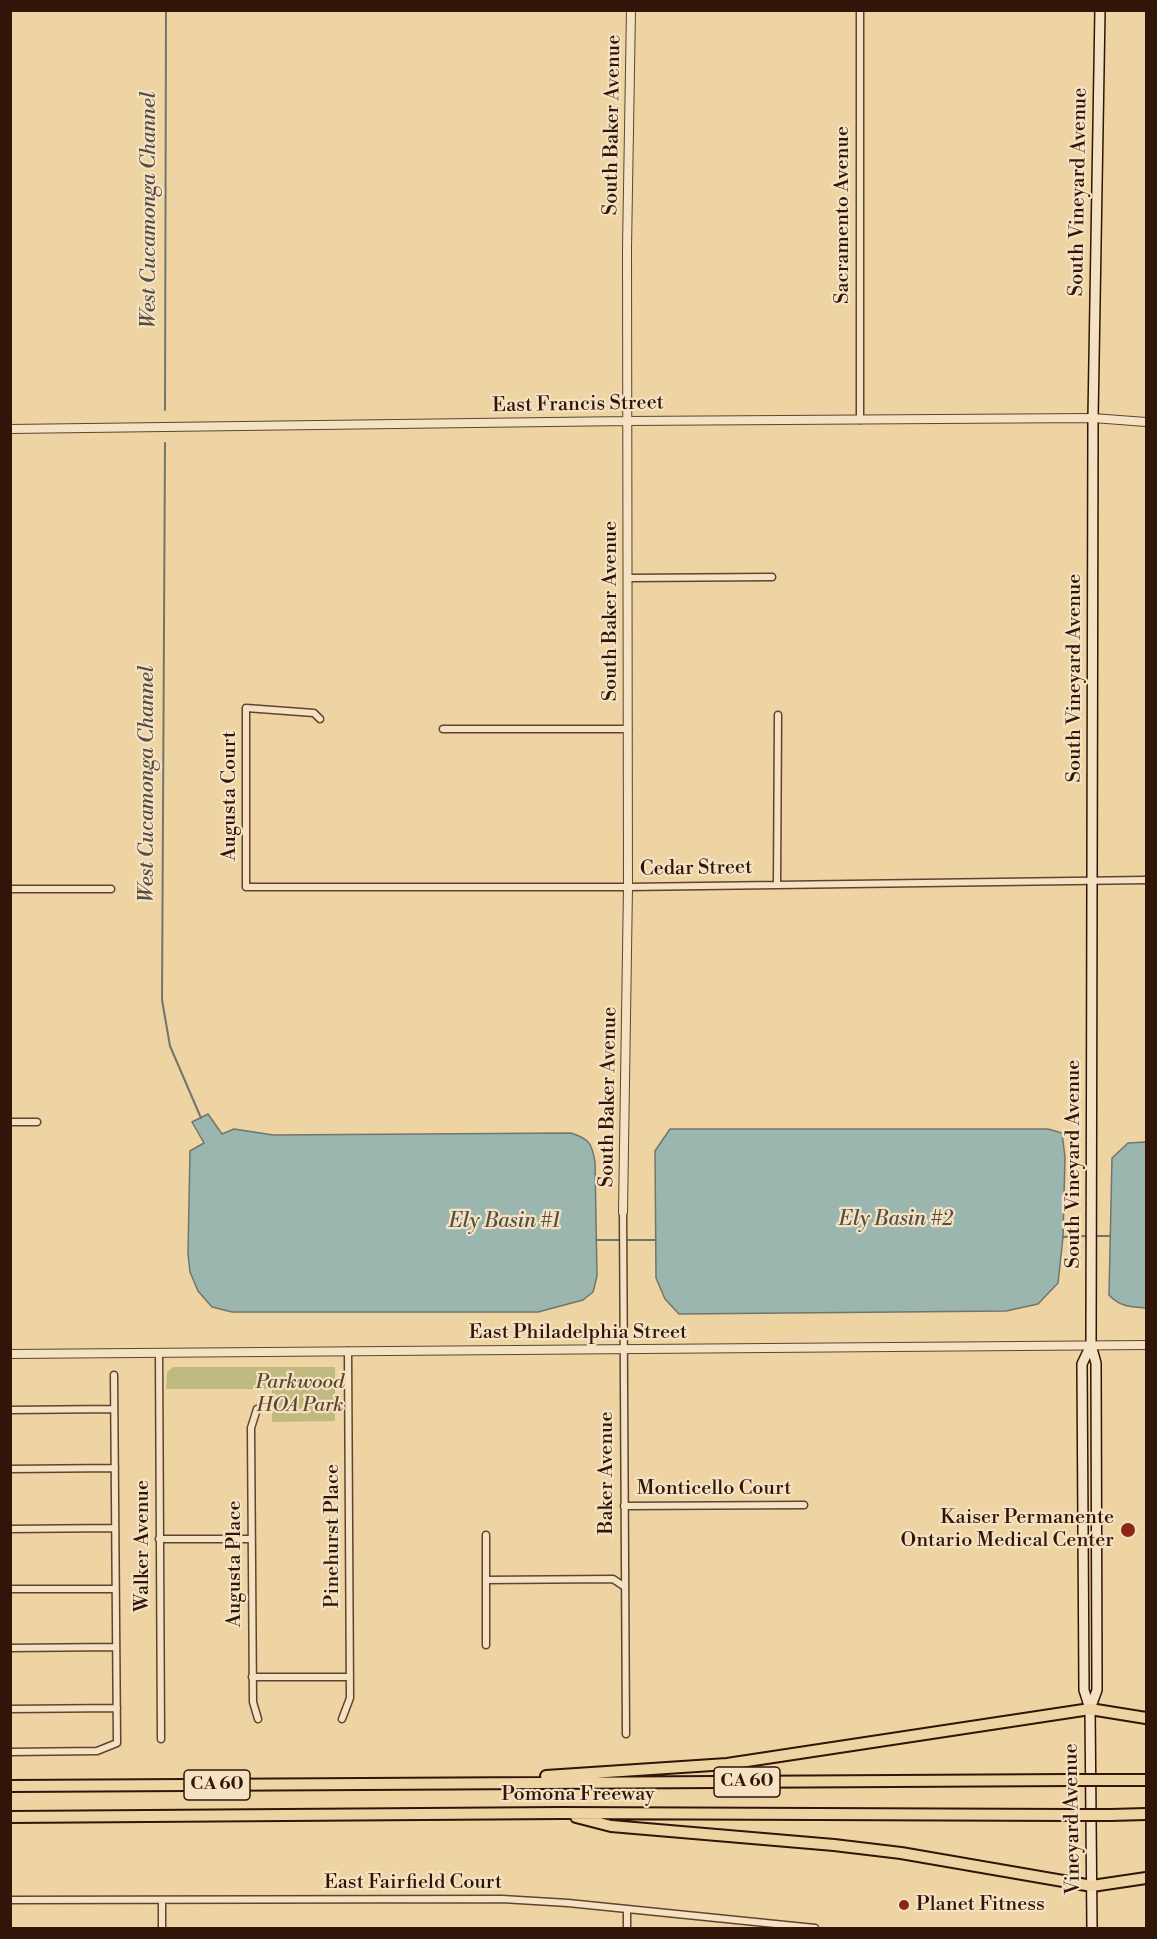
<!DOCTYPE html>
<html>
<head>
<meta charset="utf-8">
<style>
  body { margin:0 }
  #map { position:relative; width:1157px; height:1939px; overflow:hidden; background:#eed3a3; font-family:"Libre Bodoni",serif }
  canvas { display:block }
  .frame { position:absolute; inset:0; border:12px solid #301508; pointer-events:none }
</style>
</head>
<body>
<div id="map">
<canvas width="1157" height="1939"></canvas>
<div class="frame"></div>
</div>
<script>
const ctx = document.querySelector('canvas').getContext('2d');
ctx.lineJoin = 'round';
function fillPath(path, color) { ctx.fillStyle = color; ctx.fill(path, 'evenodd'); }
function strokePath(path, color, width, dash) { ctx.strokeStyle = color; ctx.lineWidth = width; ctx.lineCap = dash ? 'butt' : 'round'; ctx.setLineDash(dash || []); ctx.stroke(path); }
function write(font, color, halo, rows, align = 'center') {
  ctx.font = font + ' "Libre Bodoni",serif'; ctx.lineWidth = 4.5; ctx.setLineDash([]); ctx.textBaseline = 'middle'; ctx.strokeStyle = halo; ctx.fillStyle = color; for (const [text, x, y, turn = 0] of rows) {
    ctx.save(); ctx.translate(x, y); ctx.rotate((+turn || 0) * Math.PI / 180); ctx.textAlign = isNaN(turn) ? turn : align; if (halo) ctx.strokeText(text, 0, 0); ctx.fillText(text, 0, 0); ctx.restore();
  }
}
const green = new Path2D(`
  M173,1367H335V1421L272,1422V1389H166L167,1372Z`);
const water = new Path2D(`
  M208,1114L222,1134L234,1129L273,1135L571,1133C589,1139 592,1143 595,1162L597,1276L593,1292L583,1300L538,1312H232L212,1307L198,1291L190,1272L188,1254L190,1151L204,1143L192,1122Z
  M670,1129H1048L1062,1133L1065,1157L1063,1237L1058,1283L1038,1304L1006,1311L679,1314L665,1299L656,1278L655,1151Z
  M1146,1142V1308C1131,1307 1120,1307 1109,1295L1112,1158L1128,1143Z`);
const stream = new Path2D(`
  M165,410L166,10
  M165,443L162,1000L170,1046L201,1118
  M1093,1236H1110
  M1063,1237L1087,1236
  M596,1240H656`);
const minor = new Path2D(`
  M860,420V10
  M628,578L772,577
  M320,719L314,713L246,708V887H628L1146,880
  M443,729H628
  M777,885L778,715
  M10,889H111
  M10,1122H37
  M623,1212L626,1734
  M159,1353L161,1739
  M257,1409L251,1428L253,1702L258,1719
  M10,1410L114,1409
  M10,1469L115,1468
  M624,1506L804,1505
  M10,1529L115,1528
  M486,1535V1645
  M159,1539H252
  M486,1580L613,1579L625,1587
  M10,1589H115
  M10,1648L116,1647
  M252,1677H350
  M10,1709L117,1708
  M342,1719L350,1698L348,1351
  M10,1752L97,1751L117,1743L114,1375
  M10,1900L502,1899L568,1903L815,1928
  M162,1900V1928
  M627,1909V1928`);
const tertiary = new Path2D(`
  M10,429L628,421L1093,418L1146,422
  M623,1212L628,887L627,248L631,10
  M10,1354L1146,1345`);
const secondary = new Path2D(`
  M1091,1345L1082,1364L1084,1690L1090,1709L1092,1928
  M1090,1709L1097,1690L1096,1363L1091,1345L1093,418L1100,10`);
const motorway = new Path2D(`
  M546,1776L727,1764L1090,1709L1146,1718
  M1110,1780H1146
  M10,1786L1071,1780
  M1111,1815L1146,1814
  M10,1817L561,1813L1071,1815
  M576,1817L611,1826L834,1845L901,1853L1092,1886L1146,1878`);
const motorwayBridge = new Path2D(`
  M1071,1780H1110
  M1071,1815H1111`);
const markers = [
  [1128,1530,8,"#8f2418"],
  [904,1905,6,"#8f2418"]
];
const shields = [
  [747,1782,66],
  [217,1785,66]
];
const shieldNames = [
  ["CA 60",747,1782],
  ["CA 60",217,1785]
];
const streetNames = [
  ["South Baker Avenue",613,125,-89],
  ["South Vineyard Avenue",1079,192,-89],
  ["Sacramento Avenue",843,215,-90],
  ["East Francis Street",578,405,-1],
  ["South Baker Avenue",611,611,-90],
  ["South Vineyard Avenue",1075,678,-90],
  ["Augusta Court",230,796,-90],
  ["Cedar Street",696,869,-1],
  ["South Baker Avenue",609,1097,-89],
  ["South Vineyard Avenue",1074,1164,-90],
  ["East Philadelphia Street",578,1333],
  ["Baker Avenue",607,1473,-90],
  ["Monticello Court",714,1489],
  ["Pinehurst Place",333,1536,-90],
  ["Walker Avenue",143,1546,-90],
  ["Augusta Place",235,1564,-90],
  ["Pomona Freeway",578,1795],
  ["Vineyard Avenue",1073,1819,-91],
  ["East Fairfield Court",413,1883]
];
const parkNames = [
  ["Parkwood",300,1383],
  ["HOA Park",300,1406]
];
const poiNames = [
  ["Kaiser Permanente",1114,1518],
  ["Ontario Medical Center",1114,1541],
  ["Planet Fitness",916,1905,"left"]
];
const waterNames = [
  ["West Cucamonga Channel",150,210,-90],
  ["West Cucamonga Channel",148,784,-90],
  ["Ely Basin #2",896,1220],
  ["Ely Basin #1",504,1222]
];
fillPath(green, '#c0ba80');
fillPath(water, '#9bb6ae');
strokePath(water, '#70766c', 1.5);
strokePath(stream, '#70766c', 2);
strokePath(minor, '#60442f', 9);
strokePath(tertiary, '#60442f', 10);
strokePath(secondary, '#301508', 12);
strokePath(motorway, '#301508', 14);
strokePath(minor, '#f4e2c3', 6);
strokePath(tertiary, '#f4e2c3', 8);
strokePath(secondary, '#f4e2c3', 9);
strokePath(motorway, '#eed3a3', 10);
strokePath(motorwayBridge, '#301508', 14, []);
strokePath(motorwayBridge, '#eed3a3', 10);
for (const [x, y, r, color] of markers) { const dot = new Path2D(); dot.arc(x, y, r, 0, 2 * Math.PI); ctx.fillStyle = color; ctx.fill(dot); strokePath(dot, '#f4e2c3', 2); }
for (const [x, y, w] of shields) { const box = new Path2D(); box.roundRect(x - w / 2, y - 15, w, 30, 4.5); ctx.fillStyle = '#f4e2c3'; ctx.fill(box); strokePath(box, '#301508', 1.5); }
write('bold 18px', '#301508', null, shieldNames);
write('20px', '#301508', '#f4e2c3', streetNames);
write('italic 20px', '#5b472c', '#f4e2c3', parkNames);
write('20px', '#301508', '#f4e2c3', poiNames, 'right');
write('italic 21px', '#554d42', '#f4e2c3', waterNames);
</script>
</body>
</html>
